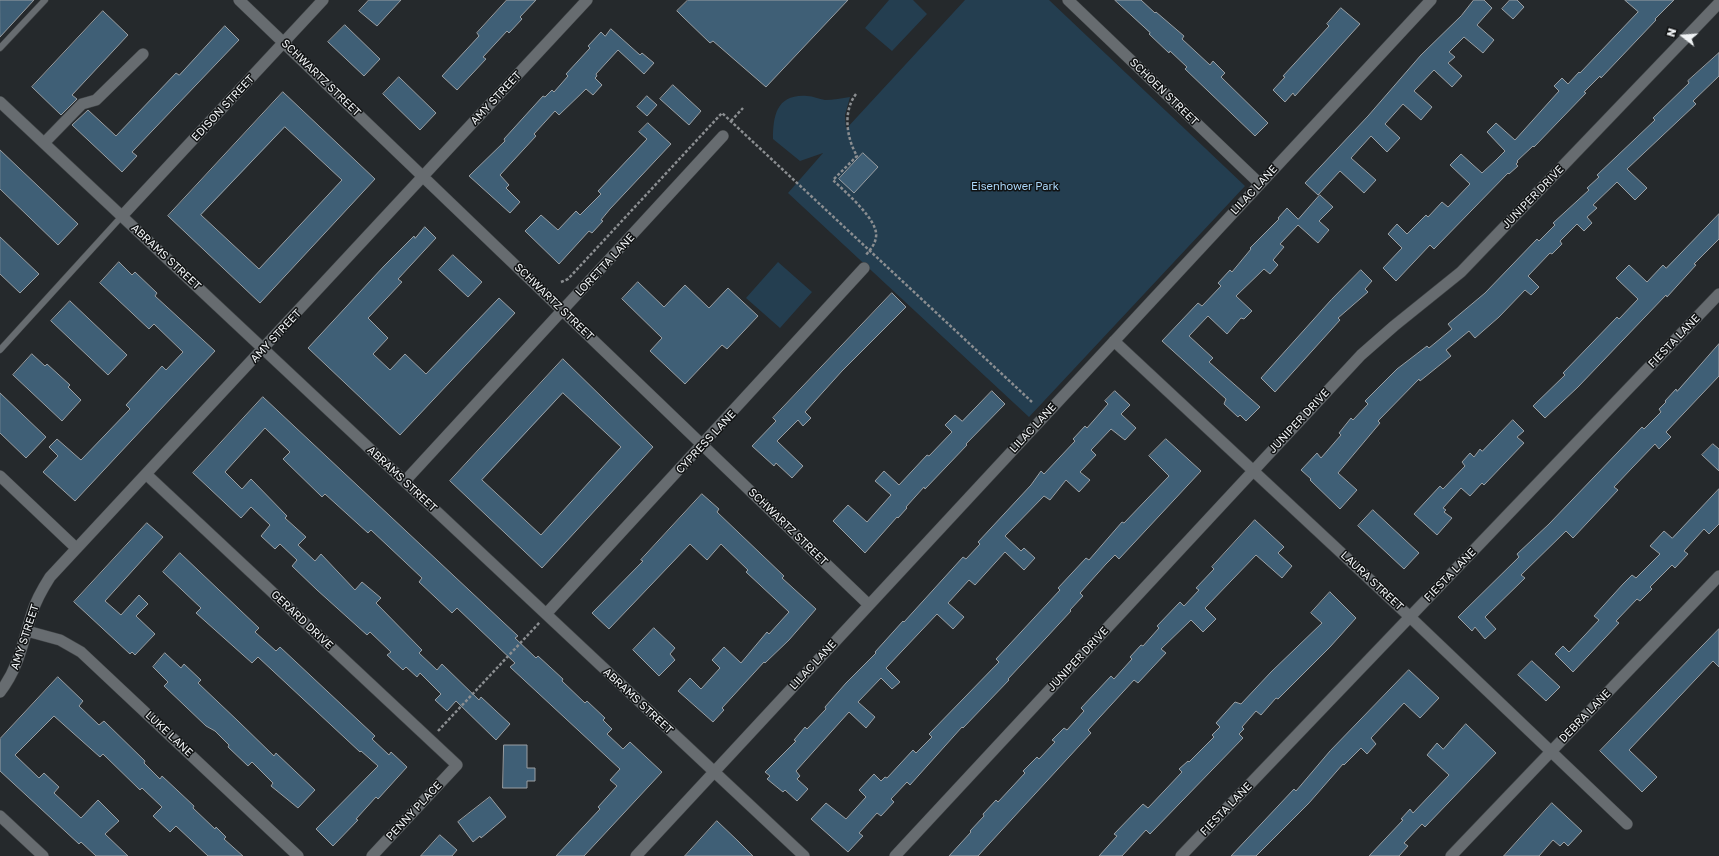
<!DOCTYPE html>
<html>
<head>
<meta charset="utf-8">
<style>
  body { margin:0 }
  #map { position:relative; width:1719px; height:856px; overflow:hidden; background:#25292c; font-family:"Golos Text",sans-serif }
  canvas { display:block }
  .north { position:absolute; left:1663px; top:16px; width:40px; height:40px; -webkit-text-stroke:3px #101213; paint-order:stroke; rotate:287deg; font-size:11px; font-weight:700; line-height:16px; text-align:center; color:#f0f3f5 }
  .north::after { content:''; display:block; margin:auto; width:14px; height:18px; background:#f0f3f5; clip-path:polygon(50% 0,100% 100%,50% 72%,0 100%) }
</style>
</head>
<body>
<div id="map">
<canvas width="1719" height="856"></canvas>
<div class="north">N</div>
</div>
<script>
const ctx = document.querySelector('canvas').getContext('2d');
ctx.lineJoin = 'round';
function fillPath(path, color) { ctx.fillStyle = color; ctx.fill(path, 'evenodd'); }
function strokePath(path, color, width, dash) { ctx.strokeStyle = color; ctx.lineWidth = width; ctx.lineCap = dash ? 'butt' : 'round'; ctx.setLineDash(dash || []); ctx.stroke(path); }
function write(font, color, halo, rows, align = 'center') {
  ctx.font = font + ' "Golos Text",sans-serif'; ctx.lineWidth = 3; ctx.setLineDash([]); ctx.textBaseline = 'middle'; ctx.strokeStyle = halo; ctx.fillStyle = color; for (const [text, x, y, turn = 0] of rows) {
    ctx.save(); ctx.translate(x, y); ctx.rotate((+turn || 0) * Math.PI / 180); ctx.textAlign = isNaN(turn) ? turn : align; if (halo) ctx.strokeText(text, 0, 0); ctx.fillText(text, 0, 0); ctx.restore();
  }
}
const green = new Path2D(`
  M889,0H913L927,14L892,51L865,28Z
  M965,0H1049L1245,186L1029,417L788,193L823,153L800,161L773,139C773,115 777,94 807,96C813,96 819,99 825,100C833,100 842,98 850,97L845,115L846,129Z
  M778,262L812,292L780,328L746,298Z`);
const building = new Path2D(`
  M0,0H34L0,37Z
  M369,0H401L377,26L359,11Z
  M507,0H536L520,17L522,19L509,33L507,31L483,57L486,59L457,90L442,76L479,36L477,33Z
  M688,0H848L766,87L713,41L710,43L682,16L677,11Z
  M1115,0H1141L1155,13L1156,12L1184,36L1182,39L1210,65L1213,61L1225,73L1221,77L1268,123L1255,136L1185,69L1187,67L1170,51L1169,53L1149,34L1150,33Z
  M1474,0H1484L1492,8L1477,25L1494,40L1483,53L1464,37L1449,52L1455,57L1448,63L1462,76L1452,87L1434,70L1414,91L1432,107L1421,120L1403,104L1385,124L1400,138L1387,152L1371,136L1351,158L1376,180L1364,193L1340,171L1318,195L1305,183L1368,116L1421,55L1461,16Z
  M1510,0H1517L1524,7L1513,19L1502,9Z
  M1625,0H1674L1655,19L1656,20L1601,78L1600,76L1584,92L1586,93L1534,147L1533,146L1517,161L1518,162L1516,164L1518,166L1509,174L1508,173L1434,249L1430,245L1396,281L1383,268L1402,248L1388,234L1397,224L1407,234L1426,215L1428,217L1442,202L1448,207L1470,184L1450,165L1461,154L1482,173L1496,160L1505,151L1487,132L1496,123L1515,140L1559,91L1554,86L1562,78L1568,84L1579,72L1580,73L1638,12Z
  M1341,8L1360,24L1295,96L1293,93L1285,102L1273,90L1285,77L1283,76L1329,26L1327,24Z
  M103,11L128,35L72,95L77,99L61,115L32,87Z
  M345,25L380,59L364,76L328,42Z
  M225,26L239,40L132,152L137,156L122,172L72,125L88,110L116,136L176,73L179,75Z
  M611,29L640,55L642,53L654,63L644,74L618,50L596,74L597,76L595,78L602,85L593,95L586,89L559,115L555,111L534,134L536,136L500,175L509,185L506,188L520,202L510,213L469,176L505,141L504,139L543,96L545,97L552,90L554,92L568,76L566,74L590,48L588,46L601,32L605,36Z
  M1719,53V76L1693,101L1696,104L1627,169L1647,188L1635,200L1617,182L1593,205L1597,208L1587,217L1592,223L1584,231L1577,224L1560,241L1562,244L1552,254L1550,253L1528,276L1539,287L1531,295L1525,290L1499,317L1475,338L1469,331L1446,350L1451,356L1420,381L1419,379L1378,421L1380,423L1338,473L1357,490L1340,509L1310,480L1311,479L1301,470L1317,453L1321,458L1341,435L1339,433L1351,418L1353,420L1368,404L1365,401L1397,369L1427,346L1429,348L1452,329L1448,324L1485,293L1537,239L1539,241L1555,225L1553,223L1589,190L1587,188L1599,177L1597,175L1655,120L1653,118L1689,83L1688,81Z
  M399,77L436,113L420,130L383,94Z
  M673,85L701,111L689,125L660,99Z
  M283,92L375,179L260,303L168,216ZM285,127L342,180L259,269L201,215Z
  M647,96L657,105L647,116L637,107Z
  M648,123L671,144L610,209L601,220L603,221L592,233L589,231L559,264L525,231L541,215L558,230L576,211L580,215L601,194L598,191L647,139L639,132Z
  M0,150L78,224L58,245L0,189Z
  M863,153L878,167L854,193L839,179Z
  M1320,195L1333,207L1319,221L1329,230L1318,243L1298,225L1280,244L1284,247L1273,260L1278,265L1270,274L1264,269L1236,296L1252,311L1244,319L1241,318L1227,334L1208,316L1189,336L1213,358L1209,362L1260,407L1246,421L1240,415L1238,417L1224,404L1226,399L1162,341L1198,303L1202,306L1221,286L1218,283L1230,270L1232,272L1251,249L1250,248L1279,219L1278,218L1287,208L1298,219Z
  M1719,214V239L1694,264L1696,265L1667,297L1666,295L1578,387L1545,418L1533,406L1565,375L1563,373L1617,317L1619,319L1638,299L1616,278L1629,265L1647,282L1663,265L1666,268Z
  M425,227L436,238L398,279L402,282L368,318L388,338L373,354L390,370L405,354L426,374L499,298L515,313L400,435L308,348L384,266L414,236L415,238Z
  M0,237L39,274L20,293L0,274Z
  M453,255L482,282L468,297L439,270Z
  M119,262L132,275L135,272L157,293L155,296L215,351L75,501L43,472L58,456L49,447L57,439L81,460L130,409L126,405L162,366L166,370L183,352L154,324L149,329L100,283Z
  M1361,270L1372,281L1365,289L1368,292L1338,318L1340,320L1275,392L1261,378L1331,300Z
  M638,282L664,307L685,285L709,308L728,288L758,316L727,349L722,345L685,384L650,351L662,338L622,299Z
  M892,293L906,307L842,371L805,412L811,418L803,426L798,420L777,441L803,466L792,478L776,463L774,466L752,446L776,421L773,418Z
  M70,301L127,355L108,375L51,321Z
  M1719,344V376L1666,432L1671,437L1659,449L1655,444L1632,468L1614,487L1618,490L1573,538L1566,531L1521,575L1525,578L1485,617L1496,629L1485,639L1475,627L1472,631L1458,617L1519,557L1517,554L1549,524L1642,427L1644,429L1661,412L1659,409L1666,402L1665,401L1676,389L1677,391Z
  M32,354L45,366L47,364L70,385L68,387L81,400L62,421L13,375Z
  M563,359L653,447L542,568L450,481ZM563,393L621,447L541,535L482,480Z
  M992,391L1005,404L966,444L967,445L947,466L925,489L924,487L906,507L907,508L898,518L897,517L865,553L833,521L848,505L867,522L891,495L875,481L884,471L899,485L927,455L929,456L952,432L945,425L955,415L962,421Z
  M1115,391L1130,405L1121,414L1136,428L1125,440L1111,429L1091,450L1096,455L1080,472L1090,480L1079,492L1066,480L1050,500L1044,496L1005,536L1021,551L1024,548L1035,558L1024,570L1005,552L975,585L969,580L948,603L964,617L953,629L937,614L886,668L900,682L892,689L881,678L858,702L875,717L866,728L849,712L796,771L800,776L797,779L808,789L797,801L785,790L783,792L767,779L770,776L765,772L796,741L794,740L805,727L807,729L826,709L825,707L846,683L876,653L875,652L903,621L904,622L963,557L966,559L980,544L978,542L1031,485L1041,471L1044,474L1075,441L1073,439L1085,426L1087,428L1108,404L1105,401Z
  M0,393L46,437L26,458L0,433Z
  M263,397L518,636L515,638L536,658L538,656L563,679L562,681L585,703L587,701L605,718L603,720L612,729L607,734L623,749L630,742L662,772L584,856H556L600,809L598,807L617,786L610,780L620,769L510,667L515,663L457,608L452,613L419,582L422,578L371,530L368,533L325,494L322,497L283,459L290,452L265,428L225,472L242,489L251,479L287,516L285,518L306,537L298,545L315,561L321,554L355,590L362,582L381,598L376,603L422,650L419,653L437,670L442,664L479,700L481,697L510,724L496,740L456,701L447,711L435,700L441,694L420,673L417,677L406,667L403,670L387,655L391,652L370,632L367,635L317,590L292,566L297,560L280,544L275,549L261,536L270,525L251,507L241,518L193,473Z
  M1513,420L1524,431L1517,437L1524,443L1484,485L1482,483L1470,496L1461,488L1443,508L1446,510L1444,512L1452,518L1437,535L1414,514L1440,486L1443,489L1465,466L1462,462L1470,453L1474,457L1480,449L1482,451Z
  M1166,439L1201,471L1119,559L1115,555L1106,564L1080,593L1083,596L1070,610L1071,611L1008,679L1009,680L963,728L962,727L910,785L907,782L891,799L894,802L881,816L877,813L859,833L863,836L848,852L811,819L826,803L846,819L866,797L859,790L874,774L881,781L885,777L887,778L913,750L916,753L932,737L929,734L999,662L996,659L1060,590L1058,588L1086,558L1089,560L1122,522L1124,523L1169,476L1149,456Z
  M1713,444L1719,449V471L1702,455Z
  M1719,489V524L1709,534L1704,529L1684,551L1688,554L1675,568L1672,565L1650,587L1652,589L1640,601L1637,599L1616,621L1619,623L1573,672L1555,654L1563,646L1569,652L1599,620L1594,616L1623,584L1632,575L1636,578L1660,554L1650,546L1664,531L1672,538Z
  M702,494L719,509L717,512L784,576L782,578L816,609L789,640L765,663L764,662L722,708L724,710L713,722L678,691L690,678L701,689L720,668L712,660L724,647L741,663L767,632L769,634L789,612L746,572L748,570L721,544L707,560L690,544L609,629L592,613L643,561L641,560Z
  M1373,510L1419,553L1404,569L1358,526Z
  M1255,520L1284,547L1278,553L1292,566L1282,578L1256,555L1205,608L1216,619L1203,632L1191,620L1161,649L1166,653L1138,683L1134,680L1088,730L1091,733L978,856H949L971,832L970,831L984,816L983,814L996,800L998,802L1025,773L1023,771L1037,757L1039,759L1055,742L1052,740L1064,728L1067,730L1084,711L1081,708L1111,676L1114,679L1132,659L1130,657L1141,645L1143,646L1159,628L1157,626L1180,602L1184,606L1199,590L1196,588L1214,569L1212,567Z
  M147,523L163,537L105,601L121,615L139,595L148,604L136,616L155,634L135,655L132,652L130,654L74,602Z
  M180,553L259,628L255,632L276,651L280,647L375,736L372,739L389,755L391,752L407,767L378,799L376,797L356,819L358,820L333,846L316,829L378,766L361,751L360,752L258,657L252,663L196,613L201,608L163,572Z
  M1330,592L1356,618L1330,647L1278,699L1276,698L1261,715L1256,711L1242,727L1244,729L1239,734L1243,738L1150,834L1146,830L1122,856H1099L1117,836L1114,834L1143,804L1148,808L1182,772L1179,769L1188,761L1189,762L1214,737L1212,735L1220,727L1216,723L1235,702L1241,704L1271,672L1322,623L1311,613Z
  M654,628L675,648L670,654L675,660L659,676L633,650Z
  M1719,629V667L1713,661L1629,750L1657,777L1642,792L1600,751Z
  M165,653L181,668L184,664L201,680L198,683L238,721L274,756L276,753L315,790L298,808L271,786L273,783L252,762L248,766L228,747L229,745L215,731L206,726L164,686L168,682L153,667Z
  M1532,661L1560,687L1546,701L1518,675Z
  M1409,670L1439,698L1420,718L1404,703L1371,738L1376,744L1367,754L1361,748L1344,765L1343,764L1309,803L1256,856H1231L1294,789L1296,791L1330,751Z
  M58,677L83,701L79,706L99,725L104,721L145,761L144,763L160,779L162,776L194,806L193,808L215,829L216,827L226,837L224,839L243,856H208L176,826L170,832L153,816L162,807L142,788L140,790L103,754L100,757L54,716L15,755L39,778L44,773L59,787L54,793L81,818L98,800L119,821L105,834L128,856H96L81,842L79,844L0,771V739Z
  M1466,724L1496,753L1425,827L1422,824L1404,843L1408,846L1399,856H1369L1403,820L1401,819L1410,809L1413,813L1449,775L1427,755L1437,743L1443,749Z
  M504,745H527V768H535V781H527V788H503Z
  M490,797L506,817L481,838L480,836L473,842L458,822Z
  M1552,803L1582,831L1568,846L1564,842L1560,846L1553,840L1539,856H1504Z
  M717,821L738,841L753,856H685Z
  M440,835L457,850L452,856H421Z`);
const path = new Path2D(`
  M856,94C843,111 846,137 857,156L833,180C845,192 879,220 876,237C875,245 870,250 865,256
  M731,121L743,108
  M561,282L568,279L722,113L1032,402
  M438,731L540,622`);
const service = new Path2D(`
  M0,48L45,0
  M0,350L122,216`);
const minor = new Path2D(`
  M239,0L869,605
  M1068,0L1260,184
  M0,102L804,856
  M44,143L82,104L96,100L143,54
  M122,216L323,0
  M1114,341L1410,617L1627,824
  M147,475L457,765L372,856
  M0,476L76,548
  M405,481L723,136
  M546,614L864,268
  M27,631L60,640L81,652L298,856
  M0,692C19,668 23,641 32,613C36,600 43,588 50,577L587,0
  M0,816L43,856
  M636,856L1431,0
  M895,856L1361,355L1394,326L1461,272L1719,3
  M1181,856L1719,294
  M1451,856L1719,576`);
const streetNames = [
  ["SCHWARTZ STREET",321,78,44],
  ["SCHOEN STREET",1164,92,44],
  ["AMY STREET",496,98,-47],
  ["EDISON STREET",223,108,-47],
  ["LILAC LANE",1254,190,-47],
  ["JUNIPER DRIVE",1533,197,-46],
  ["ABRAMS STREET",166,257,43],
  ["LORETTA LANE",605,265,-47],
  ["SCHWARTZ STREET",554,302,44],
  ["AMY STREET",276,336,-47],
  ["FIESTA LANE",1674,341,-46],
  ["JUNIPER DRIVE",1299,421,-47],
  ["LILAC LANE",1033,428,-47],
  ["CYPRESS LANE",706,442,-47],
  ["ABRAMS STREET",402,479,43],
  ["SCHWARTZ STREET",788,527,44],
  ["FIESTA LANE",1450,575,-46],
  ["LAURA STREET",1372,581,43],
  ["GERARD DRIVE",302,620,43],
  ["AMY STREET",25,637,-72],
  ["JUNIPER DRIVE",1078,659,-47],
  ["LILAC LANE",813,665,-47],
  ["ABRAMS STREET",638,701,43],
  ["DEBRA LANE",1585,716,-46],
  ["LUKE LANE",169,734,43],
  ["FIESTA LANE",1226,809,-46],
  ["PENNY PLACE",414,811,-47]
];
const parkNames = [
  ["Eisenhower Park",1015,187]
];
fillPath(green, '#243e50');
fillPath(building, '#3f5f76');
strokePath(building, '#9a9fa3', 1);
strokePath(service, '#404446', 7);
strokePath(minor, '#404446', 12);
strokePath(path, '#8b8e91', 2.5, [3, 2]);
strokePath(service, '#676c70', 6);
strokePath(minor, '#676c70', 11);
write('11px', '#f0f3f5', '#101213', streetNames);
write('11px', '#aad6f8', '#101213', parkNames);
</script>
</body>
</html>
